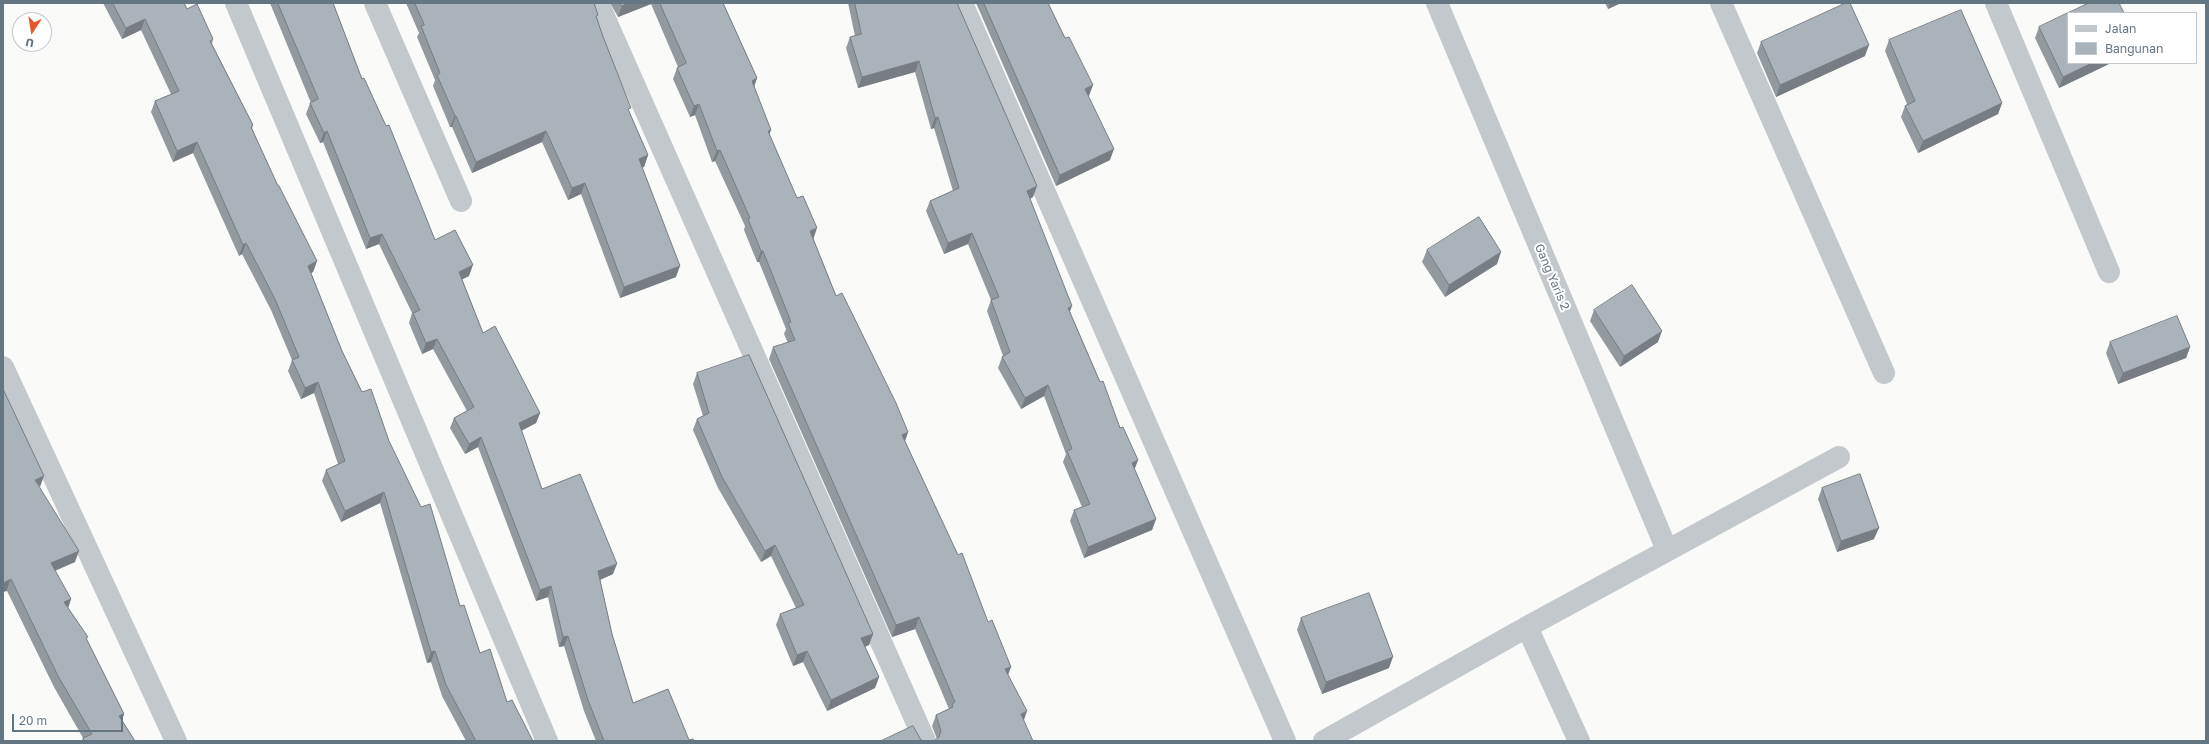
<!DOCTYPE html>
<html>
<head>
<meta charset="utf-8">
<style>
  body { margin:0 }
  #map { position:relative; width:2209px; height:744px; overflow:hidden; background:#fafaf8; font-family:"Golos Text",sans-serif }
  canvas { display:block }
  .frame { position:absolute; inset:0; border:4px solid #657683; pointer-events:none }
  .legend { position:absolute; left:2067px; top:12px; width:130px; height:52px; box-sizing:border-box; background:#fff; border:1px solid #c1c8cd; margin:0; padding:5px 7px; list-style:none; font-size:12px; color:#657683 }
  .legend li { display:flex; align-items:center; gap:8px; height:20px }
  .legend b { width:20px; border:1px solid #c1c8cd }
  .north { position:absolute; left:12px; top:12px; width:40px; height:40px; box-sizing:border-box; background:#fff; border:1px solid #c1c8cd; border-radius:50%; rotate:192deg; font-size:11px; font-weight:700; line-height:16px; text-align:center; color:#657683 }
  .north::after { content:''; display:block; margin:auto; width:14px; height:18px; background:#e4572e; clip-path:polygon(50% 0,100% 100%,50% 72%,0 100%) }
  .scale { position:absolute; left:12px; top:714px; width:111px; height:18px; box-sizing:border-box; border:2px solid #657683; border-top:0; padding-left:5px; font-size:12px; line-height:14px; white-space:nowrap; color:#657683; -webkit-text-stroke:3px #fff; paint-order:stroke }
</style>
</head>
<body>
<div id="map">
<canvas width="2209" height="744"></canvas>
<div class="frame"></div>
<ul class="legend">
<li><b style="height:5px;background:#c3c8cc"></b>Jalan</li>
<li><b style="height:11px;background:#aab3b9"></b>Bangunan</li>
</ul>
<div class="north">U</div>
<div class="scale">20 m</div>
</div>
<script>
const ctx = document.querySelector('canvas').getContext('2d');
ctx.lineJoin = 'round';
function strokePath(path, color, width, dash) { ctx.strokeStyle = color; ctx.lineWidth = width; ctx.lineCap = dash ? 'butt' : 'round'; ctx.setLineDash(dash || []); ctx.stroke(path); }
function fillPath(path, color) { ctx.fillStyle = color; ctx.fill(path, 'evenodd'); }
function write(font, color, halo, rows, align = 'center') {
  ctx.font = font + ' "Golos Text",sans-serif'; ctx.lineWidth = 4; ctx.setLineDash([]); ctx.textBaseline = 'middle'; ctx.strokeStyle = halo; ctx.fillStyle = color; for (const [text, x, y, turn = 0] of rows) {
    ctx.save(); ctx.translate(x, y); ctx.rotate((+turn || 0) * Math.PI / 180); ctx.textAlign = isNaN(turn) ? turn : align; if (halo) ctx.strokeText(text, 0, 0); ctx.fillText(text, 0, 0); ctx.restore();
  }
}
const minor = new Path2D(`
  M236,3L547,741
  M375,3L461,201
  M598,3L925,741
  M962,3L1285,741
  M1437,3L1667,550
  M1721,3L1884,373
  M1996,3L2109,272
  M3,367L176,741
  M1527,627L1579,741
  M1324,741L1527,627L1839,457`);
const wall = new Path2D(`
  M103,3H184L187,9L213,39L212,44L253,125L252,129L278,186L317,261L313,272L311,273L342,351L362,392L389,441L480,653L507,702L533,741H466L442,696L431,662L427,663L380,503L341,522L322,481L326,470L338,464L314,393L301,399L288,371L292,360L271,310L242,254L239,256L193,153L173,162L151,112L155,101L171,94L141,30L122,39Z
  M270,3H333L362,79L435,240L469,276L462,279L483,333L540,413L536,423L521,431L542,489L613,574L600,580L612,634L633,703L689,740L694,741H596L584,711L564,646L559,647L548,597L536,601L478,447L465,454L450,428L454,418L467,411L433,349L422,354L409,323L412,313L379,244L366,249L323,142L320,143L306,114L310,103H311Z
  M406,3H594L597,19L629,112L648,155L644,167H642L676,277L620,298L581,194L568,200L542,142L472,173L452,127H450L433,86L435,80L417,37L419,33Z
  M610,3H723L757,78L754,86L769,135L813,238L836,296L908,432L905,441L988,622L1011,667L937,739L932,726L936,715L949,709L915,629L892,637L769,359L773,347L788,343L784,334L786,329L759,262H757L744,230L745,226L715,161L712,162L695,115L690,117L673,79L677,68L678,67L651,4L618,17Z
  M848,3H957L1033,197L1030,199L1070,312L1120,428L1138,460L1134,469L1156,519L1152,530L1084,558L1070,521L1074,510L1082,507L1063,462L1066,454L1044,396L1021,409L998,368L1002,357L1003,356L987,311L991,300L968,244L944,254L926,211L930,201L953,191L934,128L931,129L915,72L858,88L846,48L850,37L855,36Z
  M976,3H1048L1065,38L1093,85L1088,96L1110,160L1056,186Z
  M1605,3H1621L1608,9Z
  M2039,27L2068,63H2111L2059,88L2035,38Z
  M1889,40L2002,103L1998,114L1918,153L1901,117L1905,106L1907,104L1885,51Z
  M1761,42L1865,56L1776,97L1757,53Z
  M1427,250L1497,264L1445,297L1422,262Z
  M1594,310L1658,342L1620,367L1590,321Z
  M2110,342L2190,347L2186,358L2118,384L2106,353Z
  M697,373L873,634L869,645L865,647L879,677L875,688L827,711L803,662L793,666L776,625L780,614L796,608L771,556L761,562L718,488L693,430L697,419L703,416L693,384Z
  M40,487L75,562L55,571L71,599L68,608L87,640L124,714L122,720L135,741H82L83,738L54,687L7,591Z
  M1822,488L1874,539L1837,552L1818,499Z
  M1301,618L1389,668L1322,694L1297,630Z`);
const shadedWall = new Path2D(`
  M628,3H652L651,4L618,17L622,6Z
  M1610,3H1621L1608,9Z
  M145,19L141,30L122,39L126,28Z
  M1869,45L1865,56L1776,97L1780,85Z
  M919,61L915,72L858,88L862,77Z
  M2092,63H2111L2059,88L2063,77Z
  M757,78L753,90L752,81Z
  M1093,85L1089,96L1081,100L1085,89Z
  M2002,103L1998,114L1918,153L1923,141Z
  M699,104L695,115L690,117L694,106Z
  M455,116H456L452,127H450Z
  M938,117L934,128L931,129L935,118Z
  M771,130L767,141L768,131Z
  M327,131L323,142L320,143L324,133Z
  M546,131L542,142L472,173L476,162Z
  M197,142L193,153L173,162L177,151Z
  M1114,149L1110,160L1056,186L1060,175Z
  M720,150L715,161L712,162L717,151Z
  M648,155L644,167L635,170L639,159Z
  M585,183L581,194L568,200L572,188Z
  M1037,186L1033,197L1023,202L1027,191Z
  M817,228L813,240L810,231Z
  M972,233L968,244L944,254L948,243Z
  M382,234L379,244L366,249L370,238Z
  M246,243L242,254L239,256L243,245Z
  M761,251H763L759,262H757Z
  M1501,252L1497,264L1445,297L1449,285Z
  M317,261L313,272L304,277L308,266Z
  M473,265L469,276L455,283L459,272Z
  M680,266L676,277L620,298L624,287Z
  M1072,306L1068,317V308Z
  M1662,331L1658,342L1620,367L1624,356Z
  M437,339L433,349L422,354L426,343Z
  M2190,347L2186,358L2118,384L2123,373Z
  M318,382L314,393L301,399L305,388Z
  M1048,385L1044,396L1021,409L1025,398Z
  M540,413L536,423L515,434L519,423Z
  M908,432L904,444L902,435Z
  M481,437L478,447L465,454L469,444Z
  M1138,460L1134,471L1132,463Z
  M44,476L40,487L35,480Z
  M384,492L380,503L341,522L345,511Z
  M1156,519L1152,530L1084,558L1088,547Z
  M1879,528L1874,539L1837,552L1841,541Z
  M775,545L771,556L761,562L765,551Z
  M79,551L75,562L46,574L51,563Z
  M617,564L613,574L595,582L598,571Z
  M11,579L7,591L3,592V583Z
  M551,586L548,597L536,601L540,590Z
  M71,599L67,611L64,602Z
  M919,617L915,629L892,637L896,625Z
  M873,634L869,645L857,649L861,638Z
  M568,636L564,646L559,647L563,637Z
  M435,651L431,662L427,663L431,652Z
  M807,651L803,662L793,666L797,655Z
  M1393,657L1389,668L1322,694L1326,682Z
  M1011,667L1007,678L1005,669Z
  M879,677L875,688L827,711L831,700Z
  M1027,711L1023,723L1021,714Z
  M124,714L120,725L119,716Z`);
const building = new Path2D(`
  M113,3H184L187,9L197,4L213,39L210,41L253,125L251,127L278,186H279L317,261L308,266L342,351L362,392L371,389L389,441L421,507L430,504L460,606L464,605L480,653L490,649L507,702L512,700L533,741H476L446,685L435,651L431,652L384,492L345,511L326,470L345,461L318,382L305,388L292,360L299,357L275,299L246,243L243,245L197,142L177,151L155,101L179,91L145,19L126,28Z
  M278,3H333L362,79L364,78L386,126L389,125L435,240L455,230L473,265L459,272L483,333L495,326L540,413L519,423L542,489L580,474L617,564L598,571L612,634L633,703L668,689L689,740L693,739L694,741H604L588,700L568,636L563,637L551,586L540,590L481,437L469,444L454,418L474,407L437,339L426,343L413,313L420,310L382,234L370,238L327,131L324,133L310,103L318,99Z
  M415,3H594L598,15L596,16L602,34L631,108L628,109L648,155L639,159L680,266L624,287L585,183L572,188L546,131L476,162L456,116H455L437,75L440,73L421,26L424,25Z
  M620,3H628L622,6Z
  M660,3H723L757,78L752,81L771,130L768,131L797,198L803,196L817,228L810,231L836,296L842,293L896,403L908,432L902,435L958,555L962,553L988,622L992,620L1011,667L1005,669L1027,711L1021,714L1033,741H934L939,737L941,731L936,715L953,707L952,704L955,702L919,617L896,625L773,347L795,340L788,323L791,322L763,251H761L748,219L750,218L720,150L717,151L699,104L694,106L677,68L686,63Z
  M855,3H957L1037,186L1027,191L1072,306L1068,308L1100,382L1103,381L1120,428L1123,427L1138,460L1132,463L1156,519L1088,547L1074,510L1090,504L1067,451L1072,449L1048,385L1025,398L1002,357L1010,352L991,300L999,297L972,233L948,243L930,201L959,188L938,117L935,118L919,61L862,77L850,37L861,34Z
  M984,3H1048L1065,38L1069,37L1093,85L1085,89L1114,149L1060,175Z
  M1846,3H1850L1869,45L1780,85L1761,42Z
  M2089,3H2119L2124,13H2068Z
  M1961,10L2002,103L1923,141L1905,106L1915,101L1889,40Z
  M2068,13V63H2092L2063,77L2039,27Z
  M1479,217L1501,252L1449,285L1427,250Z
  M1632,285L1662,331L1624,356L1594,310Z
  M2177,316L2190,347L2123,373L2110,342Z
  M749,355L873,634L861,638L879,677L831,700L807,651L797,655L780,614L804,605L775,545L765,551L722,477L697,419L709,413L697,373Z
  M3,389L44,476L35,480L79,551L51,563L71,599L64,602L88,637L86,638L124,714L119,716L135,741H84L83,738L92,734L58,676L11,579L3,583Z
  M1860,474L1879,528L1841,541L1822,488Z
  M1369,593L1393,657L1326,682L1301,618Z
  M913,726L921,740L925,741H881Z`);
const streetNames = [
  ["Gang Yaris 2",1552,277,67]
];
strokePath(minor, '#c3c8cc', 22);
fillPath(wall, '#929a9f');
fillPath(shadedWall, '#777d82');
fillPath(building, '#aab3b9');
strokePath(building, '#777d82', 1);
write('12px', '#657683', '#fff', streetNames);
</script>
</body>
</html>
